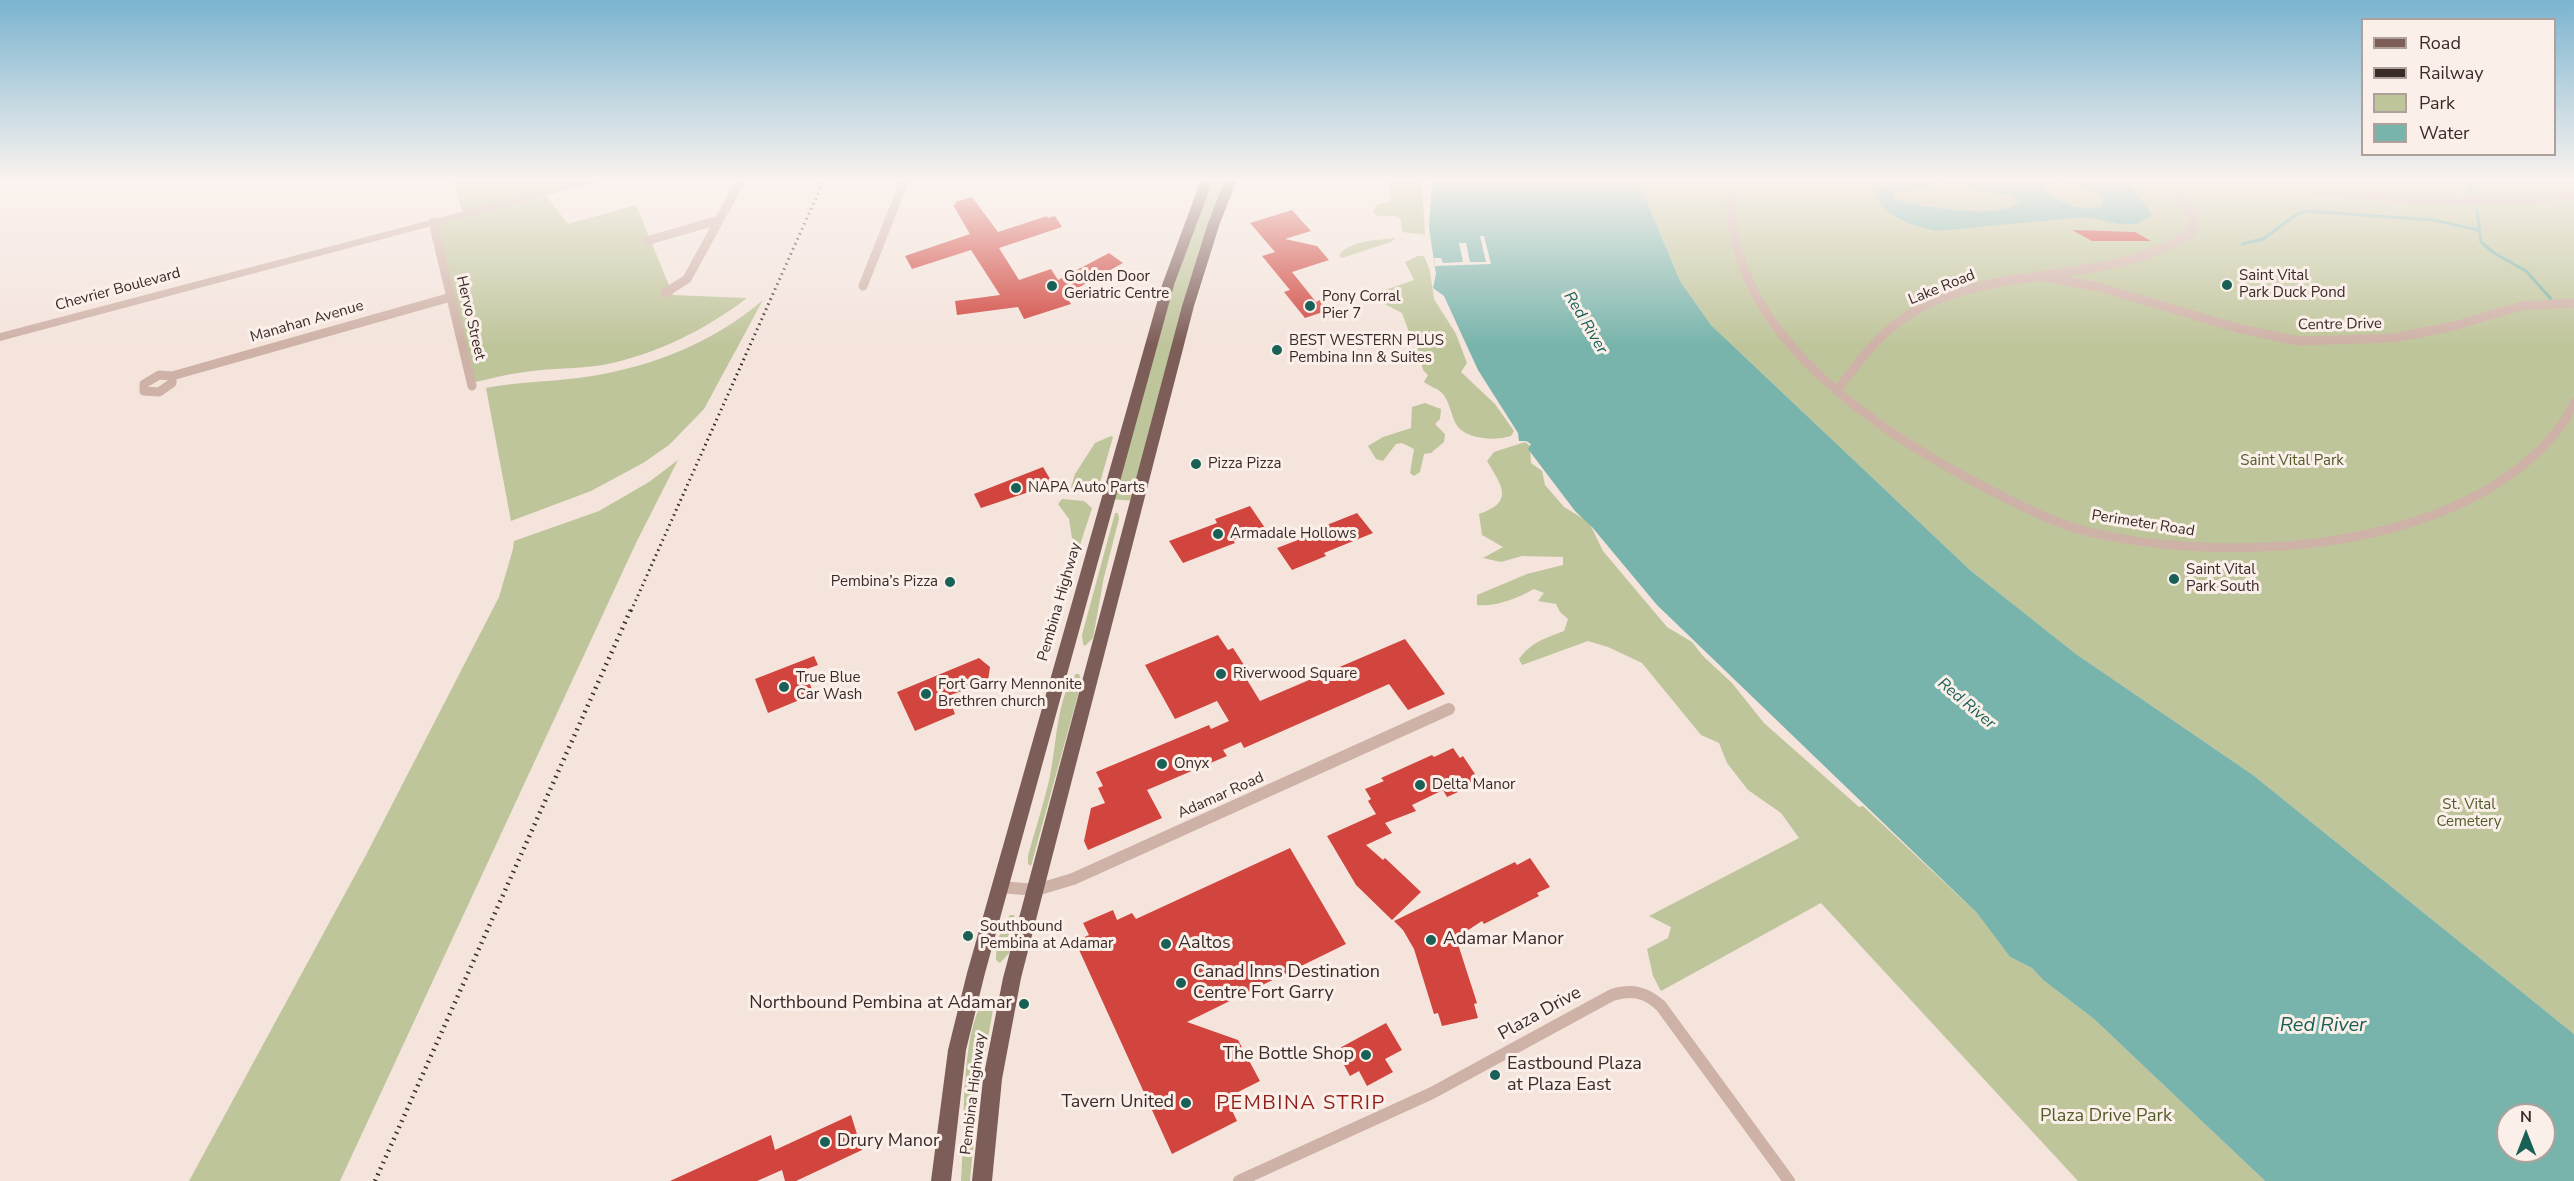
<!DOCTYPE html>
<html>
<head>
<meta charset="utf-8">
<style>
  body { margin:0 }
  #map { position:relative; width:2574px; height:1181px; overflow:hidden; background:#f4e4dc; font-family:"Nunito Sans",sans-serif }
  canvas { display:block }
  .legend { position:absolute; left:2361px; top:18px; width:195px; height:138px; box-sizing:border-box; background:#fbf0e9; border:2px solid #aea19c; margin:0; padding:8px 10px; list-style:none; font-size:18px; color:#3a2a28 }
  .legend li { display:flex; align-items:center; gap:12px; height:30px }
  .legend b { width:30px; border:2px solid #aea19c }
  .north { position:absolute; left:2496px; top:1103px; width:60px; height:60px; box-sizing:border-box; background:#fbf0e9; border:2px solid #aea19c; border-radius:50%; rotate:0deg; font-size:16px; font-weight:700; line-height:24px; text-align:center; color:#3a2a28 }
  .north::after { content:''; display:block; margin:auto; width:21px; height:27px; background:#196057; clip-path:polygon(50% 0,100% 100%,50% 72%,0 100%) }
</style>
</head>
<body>
<div id="map">
<canvas width="2574" height="1181"></canvas>
<ul class="legend">
<li><b style="height:8px;background:#7d5d58"></b>Road</li>
<li><b style="height:8px;background:#3a2a28"></b>Railway</li>
<li><b style="height:16px;background:#bfc59b"></b>Park</li>
<li><b style="height:16px;background:#78b4ab"></b>Water</li>
</ul>
<div class="north">N</div>
</div>
<script>
const ctx = document.querySelector('canvas').getContext('2d');
ctx.lineJoin = 'round';
function fillPath(path, color) { ctx.fillStyle = color; ctx.fill(path, 'evenodd'); }
function strokePath(path, color, width, dash) { ctx.strokeStyle = color; ctx.lineWidth = width; ctx.lineCap = dash ? 'butt' : 'round'; ctx.setLineDash(dash || []); ctx.stroke(path); }
function write(font, color, halo, rows, align = 'center') {
  ctx.font = font + ' "Nunito Sans",sans-serif'; ctx.lineWidth = 6; ctx.setLineDash([]); ctx.textBaseline = 'middle'; ctx.strokeStyle = halo; ctx.fillStyle = color; for (const [text, x, y, turn = 0] of rows) {
    ctx.save(); ctx.translate(x, y); ctx.rotate((+turn || 0) * Math.PI / 180); ctx.textAlign = isNaN(turn) ? turn : align; if (halo) ctx.strokeText(text, 0, 0); ctx.fillText(text, 0, 0); ctx.restore();
  }
}
const green = new Path2D(`
  M453,180H592L544,193L568,224L636,205L673,295L747,298C705,330 655,355 603,365C577,369 551,368 525,372C507,374 489,379 471,383L433,222L463,214Z
  M1207,180H1231L1215,221L1137,501L1108,499L1188,229Z
  M1388,180H1422L1425,235L1402,232L1401,220L1395,216H1377L1373,212L1376,205L1391,201Z
  M1638,180H2574V1034L2253,775L2076,654L1970,570L1711,325L1680,281Z
  M1396,238L1391,242L1342,258L1339,256C1348,240 1379,240 1396,238Z
  M1418,256H1424L1430,271L1434,299L1456,334L1467,363L1461,372L1495,404L1514,431L1511,436C1496,441 1465,440 1456,424C1451,415 1450,403 1443,394C1439,389 1429,386 1424,382L1428,375L1423,370L1417,347L1409,332L1402,313L1377,300L1376,293L1414,280L1405,262Z
  M763,300L704,409L669,445L643,463L591,491L511,521L486,388C516,382 547,382 578,378C647,369 710,345 763,300Z
  M1425,403L1441,409L1440,419L1435,424L1445,434L1444,442L1431,453L1424,454L1420,472L1414,476L1410,473L1414,449L1402,443L1396,444L1383,461L1376,459L1368,446L1383,437L1411,428L1412,407Z
  M1111,436L1113,437L1099,486L1090,492L1073,490L1071,487L1075,474L1095,443Z
  M1525,442L1530,446L1531,463L1542,471L1545,485L1564,507L1589,522L1603,551L1667,627L1692,642L1703,656L1732,683L1764,723L1859,807L1863,806L1977,913L2010,957L2032,968L2043,980L2094,1019L2265,1181H2078L1821,903L1661,991L1653,976L1647,949L1668,938L1671,927L1649,916L1799,838L1781,813L1748,790L1727,763L1719,743L1701,735L1642,663L1608,647L1588,641L1522,665L1519,659C1531,642 1546,638 1564,631L1568,619L1560,612L1556,604L1538,601L1544,593L1534,589C1518,598 1496,607 1477,605V595L1527,574L1563,565V557L1522,556L1501,562L1483,558L1503,547L1482,535L1479,514C1515,502 1502,486 1487,461L1494,452Z
  M678,460L636,543L340,1181H189L366,855L499,597L513,549L514,541L599,511L649,482Z
  M1062,499L1084,501L1092,508L1080,545L1072,538L1069,519L1058,504Z
  M1115,513H1118L1119,519L1104,577L1093,638L1085,646L1083,644L1082,635Z
  M1076,674H1079L1081,680L1079,691L1031,866L1028,864V856C1035,830 1044,803 1050,776C1056,749 1057,694 1076,674Z
  M1010,915H1014L1015,920L1011,951L1000,963L996,960C996,944 1000,928 1010,915Z
  M987,998L991,999L993,1010L978,1094L970,1181H961C965,1142 959,1022 987,998Z`);
const water = new Path2D(`
  M1432,180H1638L1680,281L1711,325L1970,570L2076,654L2253,775L2574,1034V1181H2265L2094,1019L2043,980L2032,968L2010,957L1977,913L1657,605L1592,527L1575,511L1528,449L1531,444L1526,441H1519L1518,433L1478,370L1444,296L1433,288L1436,274L1429,228ZM2508,1115H2544V1151H2508Z
  M1901,180H1948L1916,189L1902,190L1892,195L1895,200C1918,206 2003,221 2019,202L2012,195L1979,191L1958,181L1950,180H2121L2130,184L2152,215L2137,224H2119L2085,217L1936,231L1910,224L1889,213L1882,206L1876,193L1879,187ZM2061,182L2093,188L2103,200L2102,206C2084,214 2063,203 2046,194V184Z`);
const pier = new Path2D(`
  M1480,236H1484L1491,264L1435,266L1434,258H1441L1443,263L1463,262L1459,243H1466L1470,262H1486Z`);
const stream = new Path2D(`
  M2471,180L2469,185L2474,197
  M2477,210L2481,242L2494,253L2526,271L2551,299
  M2242,244L2263,239L2297,214L2305,211L2433,220L2478,230`);
const building = new Path2D(`
  M972,197L998,232L1047,216L1048,218L1055,216L1062,227L999,248L1019,280L1051,269L1058,280L1109,253L1123,263L1065,295L1071,304L1024,319L1018,307L957,315L955,301L1000,295L971,250L912,269L905,256L970,234L953,205L956,204L955,202Z
  M1292,210L1311,231L1285,239L1317,246L1329,260L1292,272L1316,302L1320,300L1329,310L1305,318L1284,292L1290,290L1262,256L1275,252L1250,223Z
  M2072,230L2135,232L2151,241H2092Z
  M1043,467L1053,484L981,508L974,494Z
  M1250,506L1265,528L1233,540L1235,543L1183,563L1169,541L1217,523L1215,519Z
  M1357,513L1373,533L1324,553L1326,556L1292,570L1277,548L1311,535L1309,532Z
  M1218,635L1228,650L1233,648L1246,668L1241,670L1260,701L1405,639L1445,694L1408,710L1389,684L1244,748L1241,742L1223,750L1227,756L1147,790L1162,818L1088,850L1084,841L1091,808L1105,803L1098,788L1103,786L1096,772L1209,725L1211,729L1229,721L1217,701L1175,719L1145,665Z
  M814,656L818,665L804,670L814,694L768,713L755,679Z
  M979,658L990,667L988,681L948,696L955,714L915,731L897,692Z
  M1453,748L1460,758L1463,756L1475,774L1472,775L1476,780L1456,789L1458,792L1447,797L1443,790L1412,805L1416,811L1385,823L1392,833L1366,845L1383,860L1385,858L1421,892L1392,920L1356,885L1327,836L1376,814L1368,801L1371,799L1365,789L1384,781L1381,778L1432,755L1434,757Z
  M1290,848L1346,944L1187,1022L1238,1040L1260,1081L1226,1098L1237,1121L1172,1154L1075,941L1089,935L1083,923L1113,910L1117,920L1132,913L1136,919Z
  M1530,858L1550,887L1537,893L1539,896L1484,924L1482,921L1456,938L1477,1003L1474,1004L1478,1018L1442,1026L1438,1013L1434,1014L1414,949L1403,930L1394,921L1515,862L1517,865Z
  M1386,1023L1402,1050L1385,1059L1393,1072L1367,1086L1359,1071L1350,1076L1336,1050Z
  M851,1115L862,1150L796,1181H785L782,1170L757,1181H670L771,1135L775,1150Z`);
const minorFar1 = new Path2D(`
  M1730,180C1727,195 1731,213 1733,228C1751,348 1883,434 1982,486C2015,503 2049,521 2085,531C2215,563 2411,553 2519,468C2542,450 2562,430 2574,403
  M2266,180C2369,202 2470,205 2574,196
  M433,222L472,386
  M646,241L719,220
  M2038,276L2099,287L2237,328L2298,341L2393,338L2450,327L2521,306L2574,303
  M863,286L905,180
  M665,293L687,279L741,180
  M159,375L172,376V383L159,392L144,391V384Z
  M172,376L451,297
  M1837,390C1858,363 1877,336 1905,317C1991,260 2106,289 2191,233L2194,218L2182,199L2158,180`);
const minor = new Path2D(`
  M1000,887L1036,890L1073,879L1449,709
  M1239,1181L1432,1093L1612,995C1632,989 1646,992 1661,1006L1789,1181`);
const tertiary = new Path2D(`
  M583,180H598L597,182L0,341V333Z`);
const primary = new Path2D(`
  M1201,180H1213L1174,285L985,973L966,1050L951,1181H931L948,1050L967,973L1162,285Z
  M1225,180H1237L1220,223L1194,306L1021,978L1002,1079L992,1181H972L983,1079L1003,978L1182,306L1208,223Z`);
const railFar1 = new Path2D(`
  M631,611L824,180`);
const rail = new Path2D(`
  M375,1181L631,609`);
const markers = [
  [2227,285,6,"#196057"],
  [1052,286,6,"#196057"],
  [1310,306,6,"#196057"],
  [1277,350,6,"#196057"],
  [1196,464,6,"#196057"],
  [1016,488,6,"#196057"],
  [1218,534,6,"#196057"],
  [2174,579,6,"#196057"],
  [950,582,6,"#196057"],
  [1221,674,6,"#196057"],
  [784,687,6,"#196057"],
  [926,694,6,"#196057"],
  [1162,764,6,"#196057"],
  [1420,785,6,"#196057"],
  [968,936,6,"#196057"],
  [1431,940,6,"#196057"],
  [1166,944,6,"#196057"],
  [1181,983,6,"#196057"],
  [1024,1004,6,"#196057"],
  [1366,1055,6,"#196057"],
  [1495,1075,6,"#196057"],
  [1186,1103,6,"#196057"],
  [825,1142,6,"#196057"]
];
const poiNames = [
  ["Saint Vital",2239,276],
  ["Park Duck Pond",2239,293],
  ["Golden Door",1064,277],
  ["Geriatric Centre",1064,294],
  ["Pony Corral",1322,297],
  ["Pier 7",1322,314],
  ["BEST WESTERN PLUS",1289,341],
  ["Pembina Inn & Suites",1289,358],
  ["Pizza Pizza",1208,464],
  ["NAPA Auto Parts",1028,488],
  ["Armadale Hollows",1230,534],
  ["Saint Vital",2186,570],
  ["Park South",2186,587],
  ["Pembina’s Pizza",938,582,"right"],
  ["Riverwood Square",1233,674],
  ["True Blue",796,678],
  ["Car Wash",796,695],
  ["Fort Garry Mennonite",938,685],
  ["Brethren church",938,702],
  ["Onyx",1174,764],
  ["Delta Manor",1432,785],
  ["Southbound",980,927],
  ["Pembina at Adamar",980,944]
];
const streetNames = [
  ["Lake Road",1942,288,-22],
  ["Chevrier Boulevard",118,290,-15],
  ["Hervo Street",470,318,77],
  ["Manahan Avenue",307,322,-16],
  ["Centre Drive",2340,325,-1],
  ["Perimeter Road",2143,524,9],
  ["Pembina Highway",1060,602,-74],
  ["Adamar Road",1221,796,-24],
  ["Pembina Highway",974,1094,-83]
];
const parkNames = [
  ["Saint Vital Park",2292,461],
  ["St. Vital",2469,805],
  ["Cemetery",2469,822]
];
const waterNames = [
  ["Red River",1585,323,59],
  ["Red River",1966,704,40]
];
const nearPoinames = [
  ["Adamar Manor",1443,940],
  ["Aaltos",1178,944],
  ["Canad Inns Destination",1193,973],
  ["Centre Fort Garry",1193,994],
  ["Northbound Pembina at Adamar",1012,1004,"right"],
  ["The Bottle Shop",1354,1055,"right"],
  ["Eastbound Plaza",1507,1065],
  ["at Plaza East",1507,1086],
  ["Tavern United",1174,1103,"right"],
  ["Drury Manor",837,1142]
];
const nearStreetnames = [
  ["Plaza Drive",1540,1014,-29]
];
const nearParknames = [
  ["Plaza Drive Park",2106,1117]
];
const nearWaternames = [
  ["Red River",2323,1026]
];
const nearNeighbourhoodnames = [
  ["PEMBINA STRIP",1301,1104]
];
fillPath(green, '#bfc59b');
fillPath(water, '#78b4ab');
fillPath(pier, '#f4e4dc');
strokePath(stream, '#78b4ab', 3);
fillPath(building, '#d1453e');
strokePath(minorFar1, '#ceb1a7', 9);
strokePath(minor, '#ceb1a7', 12);
fillPath(tertiary, '#ceb1a7');
fillPath(primary, '#7d5d58');
strokePath(railFar1, '#3a2a28', 3, [1.5, 4]);
strokePath(rail, '#3a2a28', 4.5, [1.5, 5]);
const sky = ctx.createLinearGradient(0, 0, 0, 345);
sky.addColorStop(0, '#7bb4d0');
sky.addColorStop(0.52, '#faf3ef');
sky.addColorStop(1, '#faf3ef00');
ctx.fillStyle = sky;
ctx.fillRect(0, 0, 2574, 345);
for (const [x, y, r, color] of markers) { const dot = new Path2D(); dot.arc(x, y, r, 0, 2 * Math.PI); ctx.fillStyle = color; ctx.fill(dot); strokePath(dot, '#fbf0e9', 2); }
write('15px', '#3a2a28', '#fbf0e9', poiNames, 'left');
write('15px', '#3a2a28', '#fbf0e9', streetNames);
write('15px', '#525b29', '#fbf0e9', parkNames);
write('italic 16px', '#196057', '#fbf0e9', waterNames);
write('18px', '#3a2a28', '#fbf0e9', nearPoinames, 'left');
write('18px', '#3a2a28', '#fbf0e9', nearStreetnames);
write('18px', '#525b29', '#fbf0e9', nearParknames);
write('italic 20px', '#196057', '#fbf0e9', nearWaternames);
ctx.letterSpacing = '1.5px';
write('20px', '#911f19', '#fbf0e9', nearNeighbourhoodnames);
ctx.letterSpacing = '0px';
</script>
</body>
</html>
